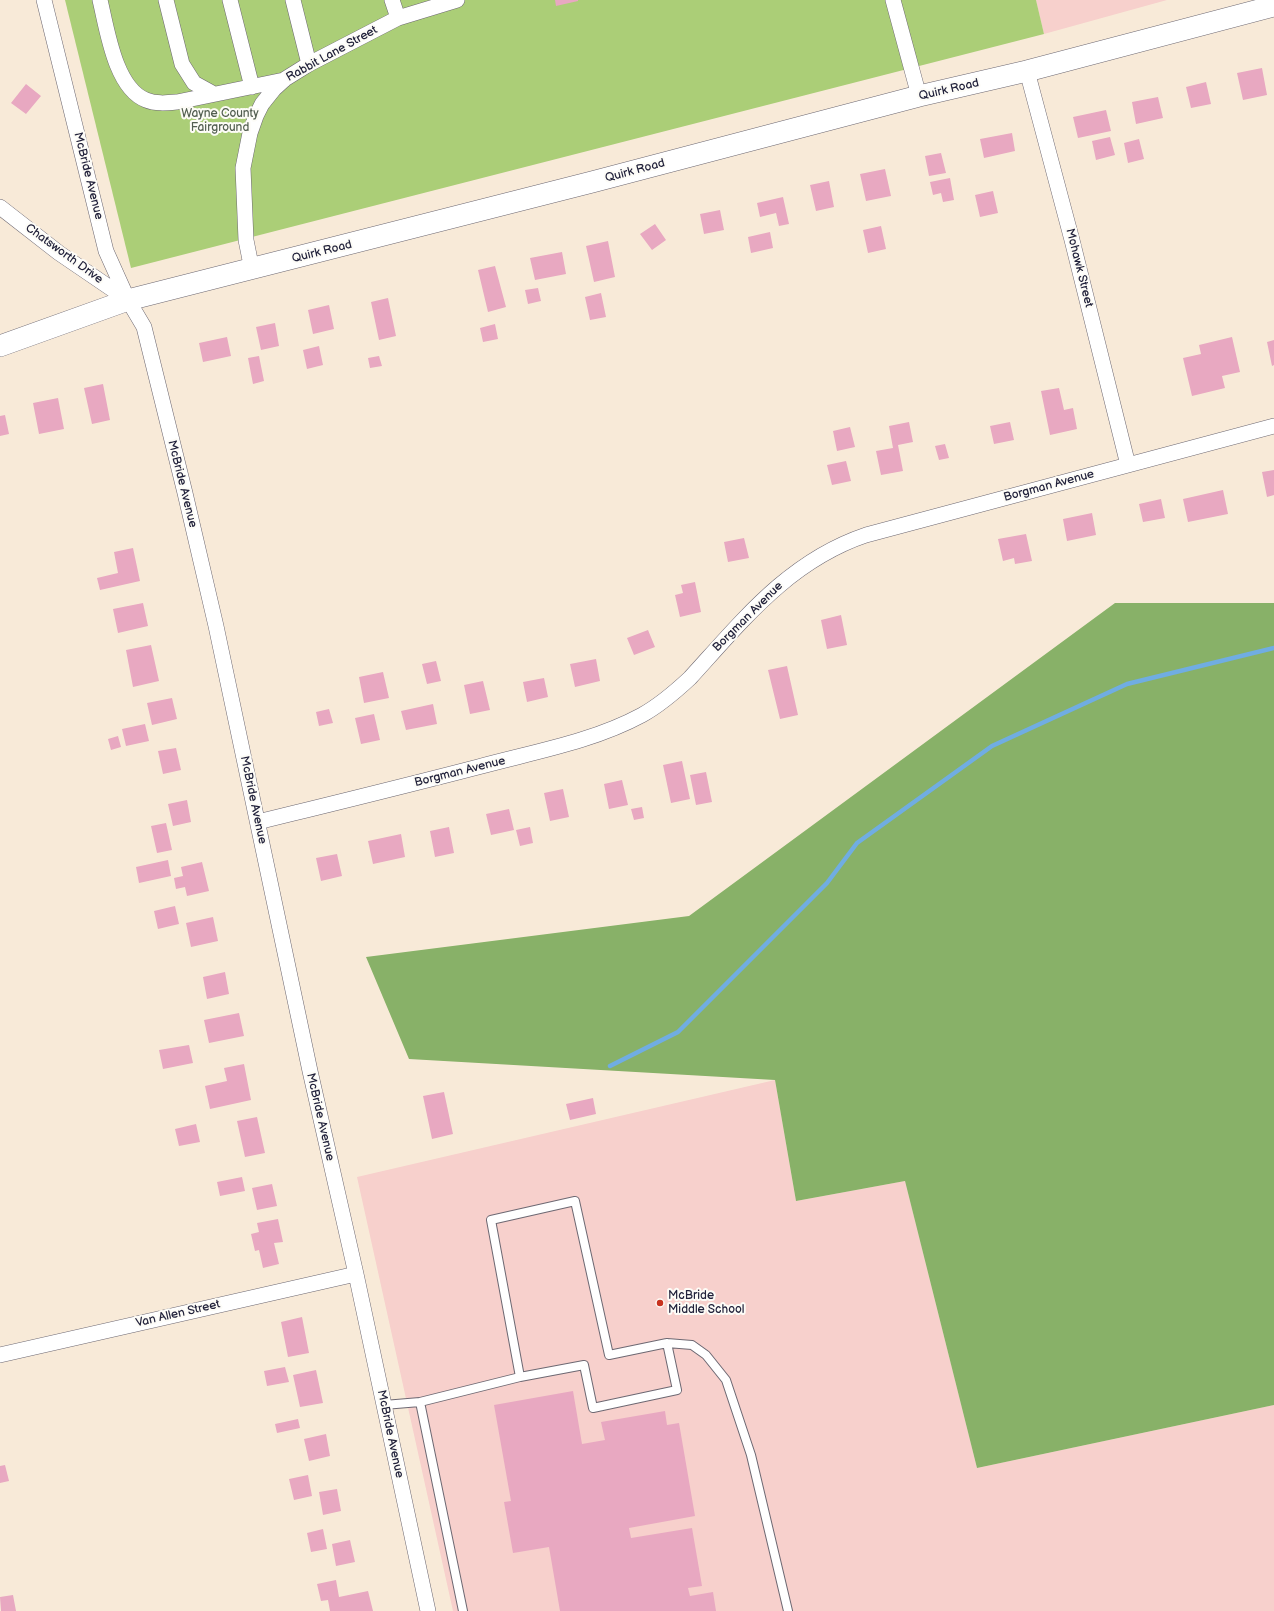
<!DOCTYPE html>
<html>
<head>
<meta charset="utf-8">
<style>
  body { margin:0 }
  canvas { display:block; background:#f8ead8 }
</style>
</head>
<body>
<canvas width="1274" height="1611"></canvas>
<script>
const ctx = document.querySelector('canvas').getContext('2d');
ctx.lineJoin = 'round';
function fillPath(path, color) { ctx.fillStyle = color; ctx.fill(path, 'evenodd'); }
function strokePath(path, color, width, dash) { ctx.strokeStyle = color; ctx.lineWidth = width; ctx.lineCap = dash ? 'butt' : 'round'; ctx.setLineDash(dash || []); ctx.stroke(path); }
function write(font, color, halo, rows, align = 'center') {
  ctx.font = font + ' "Balsamiq Sans",sans-serif'; ctx.lineWidth = 4; ctx.setLineDash([]); ctx.textBaseline = 'middle'; ctx.strokeStyle = halo; ctx.fillStyle = color; for (const [text, x, y, turn = 0] of rows) {
    ctx.save(); ctx.translate(x, y); ctx.rotate((+turn || 0) * Math.PI / 180); ctx.textAlign = isNaN(turn) ? turn : align; if (halo) ctx.strokeText(text, 0, 0); ctx.fillText(text, 0, 0); ctx.restore();
  }
}
const built = new Path2D(`
  M1036,0H1167L1044,34Z
  M775,1080L796,1201L905,1181L977,1468L1274,1405V1611H453L357,1177Z`);
const green = new Path2D(`
  M65,0H1036L1044,34L131,268Z`);
const forest = new Path2D(`
  M1115,603H1274V1405L977,1468L905,1181L796,1201L775,1080L409,1059L366,957L689,916Z`);
const stream = new Path2D(`
  M610,1066L678,1032L827,883L857,843L992,746L1127,684L1274,648`);
const building = new Path2D(`
  M555,0H578V1L556,6Z
  M1262,68L1267,95L1243,100L1237,73Z
  M1206,82L1211,104L1191,108L1186,87Z
  M26,84L41,96L26,114L11,103Z
  M1158,97L1163,118L1136,124L1132,102Z
  M1106,110L1111,131L1078,138L1073,117Z
  M1012,133L1015,151L984,158L980,139Z
  M1110,137L1115,155L1096,160L1092,141Z
  M1139,139L1144,159L1128,163L1124,143Z
  M941,153L946,173L929,176L925,156Z
  M885,169L891,196L866,201L860,174Z
  M950,178L954,200L943,202L941,193L933,195L930,182Z
  M829,181L834,207L816,211L810,185Z
  M993,191L998,213L980,217L975,195Z
  M783,197L789,224L779,226L776,213L760,217L757,203Z
  M720,210L724,230L704,234L700,214Z
  M655,224L666,240L652,250L640,234Z
  M881,226L886,249L868,253L863,230Z
  M770,232L773,248L751,253L748,237Z
  M608,241L615,277L594,282L586,246Z
  M562,252L566,274L535,280L530,258Z
  M495,266L506,307L488,312L478,270Z
  M538,288L541,301L528,304L525,290Z
  M601,293L606,317L590,320L585,297Z
  M388,298L396,336L379,340L371,302Z
  M329,305L334,329L313,334L308,310Z
  M275,323L279,346L261,350L256,327Z
  M495,324L498,339L483,342L480,328Z
  M227,337L231,356L203,362L199,343Z
  M1232,337L1240,372L1222,376L1225,388L1192,396L1183,358L1201,354L1199,345Z
  M1274,340V365L1272,366L1267,342Z
  M319,346L323,365L307,369L303,350Z
  M259,356L264,381L253,384L248,358Z
  M379,356L382,366L370,368L368,358Z
  M103,384L110,420L92,424L84,388Z
  M1059,388L1064,410L1073,408L1077,429L1050,435L1041,391Z
  M58,398L64,429L39,434L33,403Z
  M5,415L9,434L0,436V416Z
  M909,422L913,442L898,445L903,471L881,475L876,451L893,448L889,426Z
  M1010,422L1014,440L994,444L990,426Z
  M850,427L855,447L837,451L833,431Z
  M945,444L949,458L939,460L935,446Z
  M846,461L851,481L832,485L827,465Z
  M1274,470V495L1267,497L1262,472Z
  M1223,490L1228,514L1188,522L1183,499Z
  M1161,499L1165,518L1143,522L1139,504Z
  M1092,513L1096,535L1067,541L1063,519Z
  M1026,534L1032,561L1015,564L1014,558L1003,561L998,539Z
  M744,538L749,558L728,562L724,542Z
  M133,548L140,581L100,590L97,578L118,573L114,552Z
  M695,582L701,612L680,617L675,595L683,593L681,585Z
  M143,603L148,626L118,633L113,609Z
  M841,615L847,645L827,649L821,620Z
  M648,630L655,647L634,655L627,638Z
  M151,645L159,681L133,687L126,650Z
  M596,659L600,681L575,687L570,664Z
  M436,661L441,681L427,684L422,664Z
  M787,666L798,715L780,719L768,670Z
  M383,672L389,698L364,703L359,677Z
  M544,678L548,697L527,702L523,682Z
  M483,681L490,710L470,714L464,685Z
  M172,698L177,719L152,725L147,703Z
  M433,704L437,724L406,730L401,711Z
  M329,709L333,723L319,726L316,712Z
  M374,714L380,740L361,744L355,718Z
  M145,724L149,741L126,746L122,729Z
  M118,736L121,747L111,750L108,739Z
  M176,748L181,770L163,774L158,751Z
  M682,761L690,799L671,803L663,765Z
  M706,772L712,802L696,805L690,775Z
  M622,780L628,805L609,809L604,784Z
  M563,789L569,817L550,821L544,793Z
  M187,800L191,822L173,826L168,804Z
  M642,807L644,818L634,820L631,809Z
  M509,809L514,830L491,835L486,814Z
  M166,823L172,850L157,853L151,826Z
  M449,827L454,853L435,857L430,831Z
  M530,827L533,843L520,846L516,830Z
  M401,834L405,857L373,864L368,841Z
  M337,854L342,876L321,881L316,858Z
  M168,860L171,876L139,883L136,867Z
  M202,862L209,891L187,896L185,887L176,889L174,878L183,876L181,867Z
  M175,906L179,924L158,929L154,911Z
  M213,917L218,941L191,947L186,923Z
  M225,972L229,994L207,999L203,977Z
  M239,1013L244,1036L209,1043L204,1020Z
  M189,1045L193,1063L163,1069L159,1050Z
  M244,1064L251,1100L210,1109L205,1086L227,1081L224,1068Z
  M444,1092L453,1134L432,1139L423,1096Z
  M593,1098L596,1114L570,1120L566,1104Z
  M257,1117L265,1153L245,1157L237,1121Z
  M196,1124L200,1142L179,1146L175,1129Z
  M242,1177L245,1191L220,1196L217,1182Z
  M272,1184L277,1206L257,1210L252,1188Z
  M278,1219L283,1242L274,1243L279,1264L263,1268L259,1250L255,1251L251,1234L259,1232L257,1223Z
  M302,1317L309,1353L288,1357L281,1322Z
  M285,1367L289,1382L267,1386L264,1371Z
  M316,1370L323,1403L300,1407L293,1375Z
  M573,1391L582,1444L605,1440L601,1422L665,1411L667,1425L679,1423L695,1516L629,1528L631,1538L692,1528L702,1586L688,1588L690,1596L713,1592L716,1611H560L549,1547L513,1553L504,1502L511,1501L494,1405Z
  M298,1419L300,1428L277,1433L275,1424Z
  M326,1434L330,1456L309,1461L304,1439Z
  M5,1465L9,1481L0,1483V1466Z
  M308,1475L312,1496L294,1500L289,1479Z
  M337,1489L341,1511L323,1515L319,1492Z
  M323,1529L327,1549L311,1552L307,1533Z
  M350,1540L355,1562L336,1566L332,1544Z
  M336,1580L339,1597L368,1591L373,1611H330L328,1600L321,1601L317,1584Z
  M13,1595L16,1611H1L0,1597Z`);
const lane = new Path2D(`
  M520,1377L584,1365L593,1408L677,1390L667,1343
  M420,1402L520,1377L491,1220L575,1201L609,1355L667,1343L692,1345L706,1355L726,1380L751,1455L788,1611
  M384,1405L420,1402L463,1611`);
const street = new Path2D(`
  M44,0L106,251L128,300L144,327L185,493L216,626L310,1071L356,1274L428,1611
  M100,0C107,29 115,88 146,100C156,104 166,103 177,102L284,80
  M166,0L182,64L194,83L214,94
  M230,0L252,87
  M293,0L309,64
  M392,0L398,18
  M893,0L919,96
  M1027,71L1072,240L1128,465
  M0,207L59,253L128,300
  M252,270L246,240L243,168L250,133L256,116L262,104L274,89L285,79L309,64L398,18L457,0
  M258,822C331,804 405,786 478,767C533,752 592,742 642,715C660,705 675,692 690,678C743,620 789,561 866,535L1274,426
  M0,1355L356,1274`);
const secondary = new Path2D(`
  M0,346L128,300L592,182L919,96L1027,71L1274,6`);
const markers = [
  [660,1303,4,"#c8321e"]
];
const streetNames = [
  ["Rabbit Lane Street",332,54,-29],
  ["Quirk Road",949,90,-13],
  ["Quirk Road",635,171,-15],
  ["McBride Avenue",88,176,76],
  ["Quirk Road",322,252,-14],
  ["Chatsworth Drive",64,254,36],
  ["Mohawk Street",1079,268,76],
  ["McBride Avenue",182,484,76],
  ["Borgman Avenue",1049,486,-15],
  ["Borgman Avenue",748,617,-45],
  ["Borgman Avenue",460,772,-14],
  ["McBride Avenue",253,800,78],
  ["McBride Avenue",320,1117,77],
  ["Van Allen Street",178,1314,-13],
  ["McBride Avenue",390,1434,78]
];
const parkNames = [
  ["Wayne County",220,114],
  ["Fairground",220,128]
];
const poiNames = [
  ["McBride",668,1296],
  ["Middle School",668,1310]
];
fillPath(built, '#f7d0cc');
fillPath(green, '#abce77');
fillPath(forest, '#88b168');
strokePath(stream, '#70ade2', 4.5);
fillPath(building, '#e8a8c1');
strokePath(lane, '#6d6872', 10);
strokePath(street, '#6d6872', 16);
strokePath(secondary, '#6d6872', 22);
strokePath(lane, '#fff', 8);
strokePath(street, '#fff', 15);
strokePath(secondary, '#fff', 21);
for (const [x, y, r, color] of markers) { const dot = new Path2D(); dot.arc(x, y, r, 0, 2 * Math.PI); ctx.fillStyle = color; ctx.fill(dot); strokePath(dot, '#fdfcf7', 1.5); }
write('12px', '#22223b', '#fdfcf7', streetNames);
write('12px', '#525e50', '#fdfcf7', parkNames);
write('12px', '#22223b', '#fdfcf7', poiNames, 'left');
</script>
</body>
</html>
